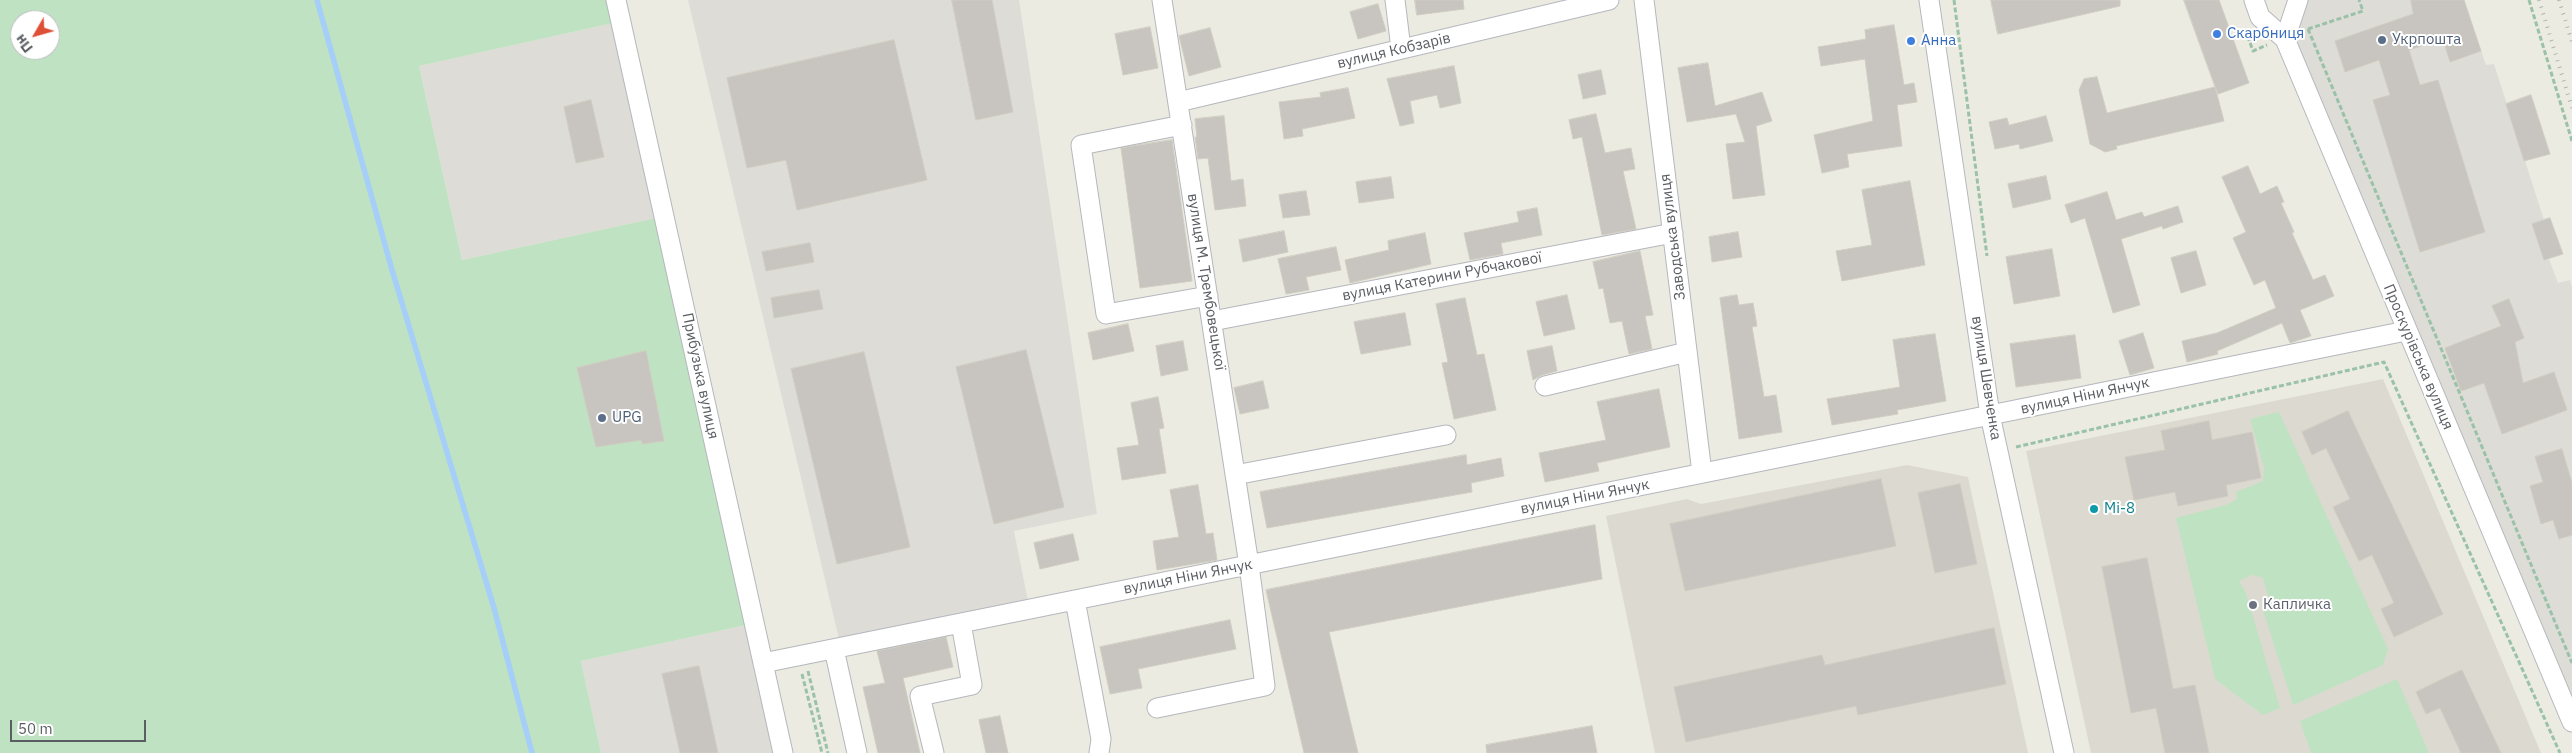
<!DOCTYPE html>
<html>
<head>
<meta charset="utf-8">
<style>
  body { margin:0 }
  #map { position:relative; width:2572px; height:753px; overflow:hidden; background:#ecebe2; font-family:"IBM Plex Sans",sans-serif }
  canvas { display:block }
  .north { position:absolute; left:10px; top:10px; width:50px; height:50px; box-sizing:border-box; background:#fff; border:1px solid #bdbec0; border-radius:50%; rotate:232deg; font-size:14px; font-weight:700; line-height:20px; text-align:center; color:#5a5d62 }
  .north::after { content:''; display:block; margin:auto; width:18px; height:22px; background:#de4f36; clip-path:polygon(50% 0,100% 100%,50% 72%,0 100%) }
  .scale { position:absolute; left:10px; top:720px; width:136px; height:22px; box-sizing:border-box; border:2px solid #5a5d62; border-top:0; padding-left:6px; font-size:15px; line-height:18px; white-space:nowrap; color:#5a5d62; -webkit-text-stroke:4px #fff; paint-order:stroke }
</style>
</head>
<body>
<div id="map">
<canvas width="2572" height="753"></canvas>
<div class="north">Пн</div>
<div class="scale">50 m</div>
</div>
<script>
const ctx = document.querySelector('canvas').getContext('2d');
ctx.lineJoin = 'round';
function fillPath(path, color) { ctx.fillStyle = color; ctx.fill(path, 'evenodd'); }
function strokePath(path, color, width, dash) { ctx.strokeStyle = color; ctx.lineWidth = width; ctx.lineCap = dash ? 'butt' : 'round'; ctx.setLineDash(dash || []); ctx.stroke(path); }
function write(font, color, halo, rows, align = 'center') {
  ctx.font = font + ' "IBM Plex Sans",sans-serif'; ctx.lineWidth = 4; ctx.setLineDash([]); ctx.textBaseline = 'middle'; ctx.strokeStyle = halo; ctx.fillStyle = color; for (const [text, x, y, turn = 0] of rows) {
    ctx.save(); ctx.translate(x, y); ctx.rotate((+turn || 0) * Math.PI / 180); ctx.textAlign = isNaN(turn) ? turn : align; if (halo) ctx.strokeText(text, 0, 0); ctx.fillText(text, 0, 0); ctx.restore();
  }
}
const industrial = new Path2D(`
  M688,0H1019L1097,514L1014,531L1028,601L839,639Z
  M2307,0H2464L2486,65L2494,64L2544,220L2532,224L2544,260L2549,259L2558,283L2570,280L2572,287V696L2294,38Z
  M613,23L656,218L462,260L419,66Z
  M746,625L774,753H601L581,661Z`);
const education = new Path2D(`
  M2383,379L2541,753H2091L2026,451Z
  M1907,465L1968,477L2028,753H1655L1606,516L1687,499L1701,504Z`);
const green = new Path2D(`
  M0,0H608L613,23L419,66L462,260L656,218L746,625L581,661L601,753H0ZM20,20H50V50H20Z
  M2279,412L2388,649L2383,665L2293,705L2263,610L2268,596L2263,578L2252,575L2239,581L2246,593L2280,708L2263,715L2215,679L2176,518L2226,505L2237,499L2236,492L2263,481L2264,468L2250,419Z
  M2397,679L2429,753H2311L2300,721Z`);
const stream = new Path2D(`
  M317,0L392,270L494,608L532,753`);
const building = new Path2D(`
  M952,0H992L1013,112L976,120Z
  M1415,0H1463L1464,9L1417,15Z
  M1991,0H2120V6L1998,34Z
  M2184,0H2219L2249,83L2218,94Z
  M2411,0H2464L2481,51L2450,62L2443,39L2409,50L2420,85L2438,80L2485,232L2420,252L2373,100L2390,95L2379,60L2345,72L2335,41L2413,14Z
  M1378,4L1386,31L1358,39L1350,12Z
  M1894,25L1904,85L1914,83L1917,102L1897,105L1902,146L1847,154L1849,167L1822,173L1814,135L1873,121L1865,59L1821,66L1818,47L1866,39L1865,30Z
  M1150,27L1158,68L1123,75L1115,34Z
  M1210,28L1221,67L1189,76L1179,36Z
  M894,40L927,180L797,210L786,160L747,168L727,78Z
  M1708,63L1715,106L1762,92L1772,121L1756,126L1765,195L1733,199L1726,144L1745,142L1736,114L1687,122L1678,68Z
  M1454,66L1461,103L1440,108L1437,95L1410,101L1414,123L1400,126L1387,79Z
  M1601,70L1606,94L1583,99L1578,75Z
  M2097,77L2107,113L2215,87L2224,121L2116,146L2117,149L2105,152L2090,144L2079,90L2084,79Z
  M1348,88L1355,118L1302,129L1303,136L1284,139L1279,102L1321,97L1320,93Z
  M2531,95L2550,154L2524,161L2506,104Z
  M591,100L604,157L576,163L564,107Z
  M1596,114L1605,153L1631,148L1635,169L1623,171L1636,229L1602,235L1582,137L1573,139L1569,120Z
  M1224,116L1231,181L1243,179L1246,206L1215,210L1208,158L1198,159L1195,137H1197L1195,119Z
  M2046,116L2053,141L2020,149L2019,144L1995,149L1989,122L2007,118L2009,125Z
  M1172,140L1192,281L1140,288L1121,148Z
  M2248,166L2260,194L2277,186L2284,202L2281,203L2294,232L2292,233L2313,280L2325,275L2334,296L2300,310L2311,336L2290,343L2282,323L2217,351L2218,354L2187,362L2182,341L2217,333L2276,308L2265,280L2254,285L2233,238L2246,232L2222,177Z
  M2046,176L2051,199L2013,208L2008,184Z
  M1391,177L1394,198L1359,203L1356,182Z
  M1910,181L1925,265L1842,281L1836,251L1872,245L1862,190Z
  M1306,191L1310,215L1283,218L1279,195Z
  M2107,192L2116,220L2142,212L2144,217L2178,206L2183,222L2163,229L2162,226L2121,239L2140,305L2113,313L2085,218L2071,223L2065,205Z
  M1537,208L1542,235L1501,243L1503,254L1470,260L1464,233L1519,222L1517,212Z
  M2550,218L2563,254L2544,260L2532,224Z
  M1284,231L1288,252L1243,262L1239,240Z
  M1738,232L1742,257L1712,262L1709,237Z
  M1425,233L1431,264L1350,283L1345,260L1389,250L1388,241Z
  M810,243L814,262L766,271L762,252Z
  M1336,247L1341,270L1306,277L1309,290L1286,294L1278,259Z
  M2052,249L2060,296L2014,304L2006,257Z
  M1640,251L1653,315L1645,316L1652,349L1629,354L1622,321L1610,323L1603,288L1599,289L1593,262Z
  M2196,251L2206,285L2181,293L2171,258Z
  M819,290L823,309L774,318L771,298Z
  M1567,295L1575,329L1544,336L1536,302Z
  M1737,295L1739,305L1753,303L1757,326L1752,327L1764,397L1776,395L1782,432L1739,439L1720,298Z
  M1465,298L1477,355L1484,354L1496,410L1454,419L1442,363L1448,362L1436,304Z
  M2509,299L2524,338L2515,342L2523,383L2554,372L2567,410L2502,434L2484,383L2461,391L2445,348L2501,326L2492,306Z
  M1405,313L1411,345L1361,354L1354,322Z
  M1128,324L1134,351L1093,360L1088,333Z
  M2143,333L2154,368L2130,375L2119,341Z
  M1935,334L1946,401L1897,410L1898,414L1832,425L1827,399L1900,387L1893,340Z
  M2075,335L2081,378L2016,387L2010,344Z
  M1183,341L1188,370L1161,376L1156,346Z
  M1552,346L1557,371L1542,375L1533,380L1527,351Z
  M1026,350L1064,507L994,524L956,367Z
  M646,351L664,441L642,444L641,440L596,447L577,368Z
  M864,352L910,547L837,564L791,369Z
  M1263,381L1269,408L1240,414L1234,388Z
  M1659,389L1670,447L1597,463L1599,471L1545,482L1539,453L1606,440L1597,402Z
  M1158,397L1164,428L1159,429L1166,473L1122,480L1117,448L1139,445L1131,403Z
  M2348,411L2443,614L2394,637L2381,609L2394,603L2372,555L2359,561L2333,507L2350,499L2326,448L2312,455L2302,432Z
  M2209,421L2212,440L2252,432L2261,478L2226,485L2228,496L2178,506L2175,492L2134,500L2125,457L2165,450L2161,431Z
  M2562,449L2572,483V535L2559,539L2553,520L2541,524L2530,486L2543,482L2535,457Z
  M1466,455L1467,465L1501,458L1504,476L1471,483L1472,492L1267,528L1260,492Z
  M1881,479L1896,546L1685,591L1670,524Z
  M1960,484L1977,564L1935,573L1918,493Z
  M1198,485L1206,534L1213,533L1217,560L1157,570L1153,541L1179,537L1170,490Z
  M1595,525L1602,579L1329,632L1358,753H1304L1266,590Z
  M1073,534L1079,560L1040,569L1034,543Z
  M2147,558L2173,689L2195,685L2209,753H2165L2156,708L2131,713L2102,567Z
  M1230,620L1236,649L1138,669L1142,688L1110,694L1100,647Z
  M1994,628L2006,684L1858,715L1856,706L1686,742L1674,687L1822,655L1825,665Z
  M946,637L953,667L903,678L920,753H878L863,687L885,683L877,651Z
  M699,666L718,753H680L662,674Z
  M2462,670L2501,753H2461L2440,708L2426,714L2416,692Z
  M1000,716L1008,753H986L979,720Z
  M1592,726L1597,753H1487L1486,745Z`);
const path = new Path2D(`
  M1954,0L1987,256
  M2529,0L2572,141
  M2245,29L2253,51L2267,45
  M2308,29L2572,663
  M2308,29L2363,11L2359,0
  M2016,447L2384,362L2560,753
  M808,671L828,753
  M802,674L822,753`);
const minor = new Path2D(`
  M616,0L783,753
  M1395,0L1401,49
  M1644,0L1702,473
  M1929,0L1990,415L2064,753
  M2254,0L2260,17L2285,39L2572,722
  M2285,39L2298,0
  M1178,102L1609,0
  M1182,125L1081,145L1106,314L1208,296
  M1212,321L1673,233
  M1545,386L1687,352
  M1235,475L1446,435
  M1075,600L1101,739L1099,753
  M834,649L857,753
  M763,663L2406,331
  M1157,708L1265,686L1249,565L1162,0
  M934,753L920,696L972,685L961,623`);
const rail = new Path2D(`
  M2539,0L2572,108
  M2559,0L2572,42`);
const markers = [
  [2217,34,5,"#3f7fe0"],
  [2382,40,5,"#5c6f8a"],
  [1911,41,5,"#3f7fe0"],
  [602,418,5,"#5c6f8a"],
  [2094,509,5,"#0f9aa8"],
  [2253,605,5,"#6b7280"]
];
const shopNames = [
  ["Скарбниця",2227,34],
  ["Анна",1921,41]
];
const serviceNames = [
  ["Укрпошта",2392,40],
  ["UPG",612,418]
];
const streetNames = [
  ["вулиця Кобзарів",1394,51,-13],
  ["Заводська вулиця",1673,237,-97],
  ["вулиця Катерини Рубчакової",1442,277,-11],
  ["вулиця М. Трембовецької",1206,282,81],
  ["Проскурівська вулиця",2418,357,67],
  ["Прибузька вулиця",700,376,78],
  ["вулиця Шевченка",1986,378,81],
  ["вулиця Ніни Янчук",2085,396,-12],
  ["вулиця Ніни Янчук",1585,497,-11],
  ["вулиця Ніни Янчук",1188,577,-11]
];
const cultureNames = [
  ["Mi-8",2104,509]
];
const worshipNames = [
  ["Капличка",2263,605]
];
fillPath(industrial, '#dedcd6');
fillPath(education, '#dcdad0');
fillPath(green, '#bfe2c2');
strokePath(stream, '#a5cef9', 5.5);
fillPath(building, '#c8c4bf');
strokePath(building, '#d0cdc1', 1);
strokePath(minor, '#b4b7bc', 21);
strokePath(path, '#99c2a8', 3, [5, 2.5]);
strokePath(minor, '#fff', 19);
strokePath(rail, '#b2b3b3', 4, [1, 6]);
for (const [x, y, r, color] of markers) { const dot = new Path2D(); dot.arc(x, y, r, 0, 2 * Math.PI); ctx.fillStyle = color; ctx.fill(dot); strokePath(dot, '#fff', 2); }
write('15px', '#366cbe', '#fff', shopNames, 'left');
write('15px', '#4e5e75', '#fff', serviceNames, 'left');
write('15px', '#5a5d62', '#fff', streetNames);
write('15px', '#0d838f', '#fff', cultureNames, 'left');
write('15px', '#5b616d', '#fff', worshipNames, 'left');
</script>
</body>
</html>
